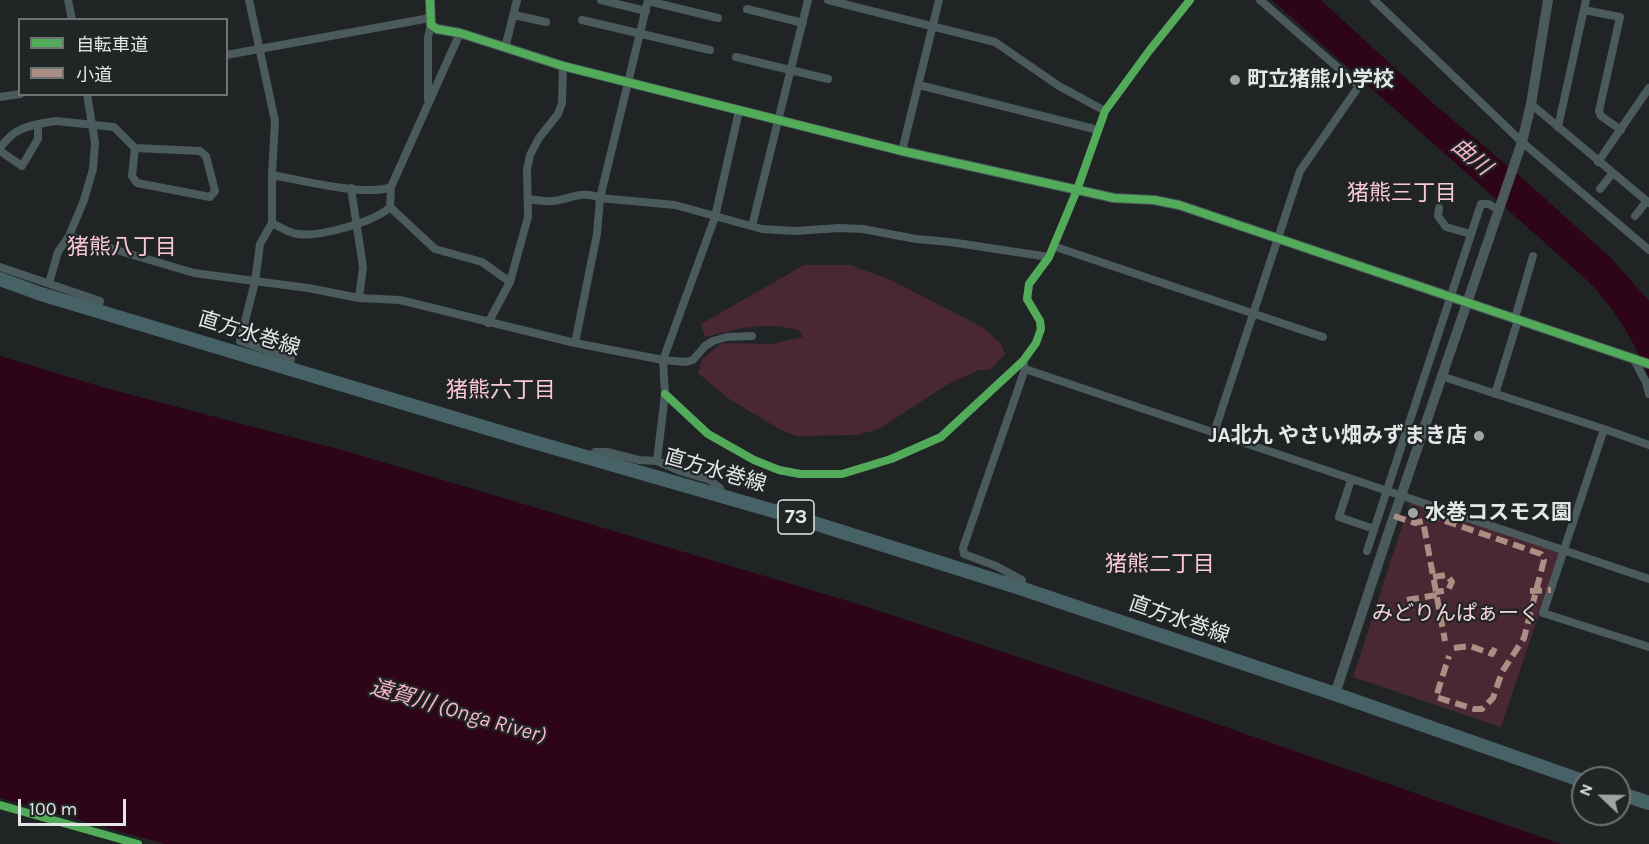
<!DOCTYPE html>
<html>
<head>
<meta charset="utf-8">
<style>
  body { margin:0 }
  #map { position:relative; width:1649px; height:844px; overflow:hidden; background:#212425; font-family:Karla,"Noto Sans JP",sans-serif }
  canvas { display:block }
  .legend { position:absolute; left:18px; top:18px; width:210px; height:78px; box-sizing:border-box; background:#202526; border:2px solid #6e7373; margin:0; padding:8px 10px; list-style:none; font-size:18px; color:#e4e7e7 }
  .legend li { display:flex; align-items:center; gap:12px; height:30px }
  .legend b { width:30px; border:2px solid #6e7373 }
  .north { position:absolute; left:1571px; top:766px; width:60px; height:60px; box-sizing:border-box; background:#202526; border:2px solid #6e7373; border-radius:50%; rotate:292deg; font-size:16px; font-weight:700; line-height:24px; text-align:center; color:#e4e7e7 }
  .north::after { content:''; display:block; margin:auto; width:21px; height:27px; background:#a0a3a3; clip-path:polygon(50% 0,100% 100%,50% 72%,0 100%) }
  .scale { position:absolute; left:18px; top:799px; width:108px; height:27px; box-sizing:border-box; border:3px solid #e4e7e7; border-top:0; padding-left:8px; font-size:18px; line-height:21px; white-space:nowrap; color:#e4e7e7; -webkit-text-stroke:4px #202526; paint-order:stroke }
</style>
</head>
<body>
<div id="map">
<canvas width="1649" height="844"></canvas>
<ul class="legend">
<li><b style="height:8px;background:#51ab58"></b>自転車道</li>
<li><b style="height:8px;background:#ac8f84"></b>小道</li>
</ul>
<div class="north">N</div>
<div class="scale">100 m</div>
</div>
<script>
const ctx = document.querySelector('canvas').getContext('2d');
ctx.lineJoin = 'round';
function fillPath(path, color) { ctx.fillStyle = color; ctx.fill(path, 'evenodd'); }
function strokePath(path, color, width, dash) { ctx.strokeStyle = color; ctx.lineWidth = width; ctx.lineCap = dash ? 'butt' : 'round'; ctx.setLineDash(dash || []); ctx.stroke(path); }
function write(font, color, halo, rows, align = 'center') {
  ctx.font = font + ' Karla,"Noto Sans JP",sans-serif'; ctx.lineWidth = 4.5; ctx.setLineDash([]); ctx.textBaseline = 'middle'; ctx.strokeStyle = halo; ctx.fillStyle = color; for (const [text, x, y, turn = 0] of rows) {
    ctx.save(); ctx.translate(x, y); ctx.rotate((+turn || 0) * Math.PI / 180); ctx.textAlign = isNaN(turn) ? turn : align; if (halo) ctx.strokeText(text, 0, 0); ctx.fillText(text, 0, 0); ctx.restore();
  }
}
const green = new Path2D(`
  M804,265H850L891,280L984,328L1001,344L1005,354L990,370H979L948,384L879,429L857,435L796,436L781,430L729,399L698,373L702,359L722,343L771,344L803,337L800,331C769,320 736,329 705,337L701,324Z
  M1410,502L1560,552L1501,727L1353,677Z`);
const water = new Path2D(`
  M1272,0H1321L1435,105L1521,177L1612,259L1649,301V377C1633,340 1618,313 1590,283Z
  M0,356L109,389L349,452L858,604L1174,709L1561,844H165L0,798Z`);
const minor = new Path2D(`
  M68,0L72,20
  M249,0L275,121L272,175V223L260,244L255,282L240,341L291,359L289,369
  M601,0L646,11
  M828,0L995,42L1059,86L1105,111
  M1374,0L1522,142L1649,250
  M648,1L718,18
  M747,9L803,23
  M1584,10L1620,17L1599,111L1601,116L1621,130
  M514,15L546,22
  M582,20L710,50
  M505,48L517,0
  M226,55L430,18
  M736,57L828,79
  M919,85L1098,130
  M0,97L20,94
  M428,99V37L431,25
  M1531,104L1649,203
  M38,124L56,121L114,127L135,148L200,151L206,156L215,191L210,197L137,183L132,176L135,148
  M1558,127L1586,0
  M0,148C11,133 20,128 38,124V139L22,166L0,151
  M902,151L939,0
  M1598,162L1649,88
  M272,175C299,180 368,197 391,187
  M351,188L363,267L359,298
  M1600,189L1612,174
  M528,199C536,200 545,202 553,201C569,199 584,190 600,198L675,205L762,229L795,231L839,228L863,229L916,239L950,242L1049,257
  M390,207L435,249L482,262L510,282
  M1439,208L1438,216L1446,227L1471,234
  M1635,216L1647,201
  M272,223C280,227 289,233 298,234C320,237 375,222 390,207L391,187L460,33
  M752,226L808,0
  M69,236L194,273L308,288L359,298L400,300L575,343L663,360L686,362L693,360L705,346L713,341L727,337L752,336
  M1053,246L1323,337
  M0,267L100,301L97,311
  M49,283L58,252L69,236L84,200L93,169L95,143L87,94
  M1515,318L1533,256
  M488,323L510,282L528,217L527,170L530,155L539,138L558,114L562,103L563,66
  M575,343L597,234L600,198L648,0
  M1633,358L1646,382L1649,394
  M1025,369L1649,579
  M1441,376L1604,429L1543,613L1649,647
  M665,394L708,434L754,460L779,470L800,474H842L891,459L941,437L1023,361L1036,343L1041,329L1040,321L1027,299L1029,284L1049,257L1077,190L1105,111L1149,51L1190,0
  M1495,394L1518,320
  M1604,429L1649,445
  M1214,433L1300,171L1359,86L1260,0
  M590,457L595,452H607L639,460L657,461L680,471L710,480L720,488L721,494
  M657,461L665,394L663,360L715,217L739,111
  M1351,480L1339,517L1374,529
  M1367,551L1481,204H1489L1498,210
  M1020,588L1022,580L996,566L964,554L963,548L1025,369L1024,365`);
const tertiary = new Path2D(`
  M430,0L431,25L437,29L460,33L563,66L902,151L1114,198L1154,200L1179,205L1649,364
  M1335,694L1388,534L1522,142L1531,104L1548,0`);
const primary = new Path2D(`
  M0,279L41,294L520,438L798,518L1020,588L1335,694L1583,781
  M1619,793L1649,803`);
const quiet = new Path2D(`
  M1428,515L1541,554L1544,560L1524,638L1502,672L1493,698L1482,709H1474L1436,697L1449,656
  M1394,516L1415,523L1423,521L1445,641
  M1433,577L1447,575L1452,582L1448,590L1436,592
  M1530,591L1551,590
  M1407,600L1437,595
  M1454,648L1470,646L1492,654L1495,648`);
const cycleway = new Path2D(`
  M430,0L431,25L437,29L460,33L563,66L902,151L1114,198L1154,200L1179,205L1649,364
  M665,394L708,434L754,460L779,470L800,474H842L891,459L941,437L1023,361L1036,343L1041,329L1040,321L1027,299L1029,284L1049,257L1077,190L1105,111L1149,51L1190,0
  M0,805L138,844`);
const markers = [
  [1235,80,6,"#a0a3a3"],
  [1479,436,6,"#a0a3a3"],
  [1413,513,6,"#a0a3a3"]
];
const shields = [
  [796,517,36]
];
const shieldNames = [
  ["73",796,517]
];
const poiNames = [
  ["町立猪熊小学校",1247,80],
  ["JA北九 やさい畑みずまき店",1467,436,"right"],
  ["水巻コスモス園",1425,513]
];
const streetNames = [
  ["直方水巻線",249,334,17],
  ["直方水巻線",715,471,16],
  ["直方水巻線",1179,620,19]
];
const parkNames = [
  ["みどりんぱぁーく",1456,614]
];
const waterNames = [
  ["曲川",1471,157,40],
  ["遠賀川 (Onga River)",458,712,16]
];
const neighbourhoodNames = [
  ["猪熊三丁目",1402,194],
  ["猪熊八丁目",122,248],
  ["猪熊六丁目",501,391],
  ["猪熊二丁目",1160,565]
];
fillPath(green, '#492733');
fillPath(water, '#2d0516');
strokePath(minor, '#4a5a5d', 8);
strokePath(tertiary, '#4a5a5d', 10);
strokePath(primary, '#466267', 14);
strokePath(quiet, '#ac8f84', 6, [12, 6]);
strokePath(cycleway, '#51ab58', 8);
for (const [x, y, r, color] of markers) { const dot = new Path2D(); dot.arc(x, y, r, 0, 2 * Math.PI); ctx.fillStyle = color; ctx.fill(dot); strokePath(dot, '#202526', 2); }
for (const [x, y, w] of shields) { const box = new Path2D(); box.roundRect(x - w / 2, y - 17, w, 34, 4.5); ctx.fillStyle = '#202526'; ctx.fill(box); strokePath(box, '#e4e7e7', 1.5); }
write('bold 20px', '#e4e7e7', null, shieldNames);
write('bold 21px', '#e4e7e7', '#202526', poiNames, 'left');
write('21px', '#e4e7e7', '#202526', streetNames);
write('21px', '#f7d3dd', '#202526', parkNames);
write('italic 22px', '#fab4ca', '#202526', waterNames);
write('22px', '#fac7d6', '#202526', neighbourhoodNames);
</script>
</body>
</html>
